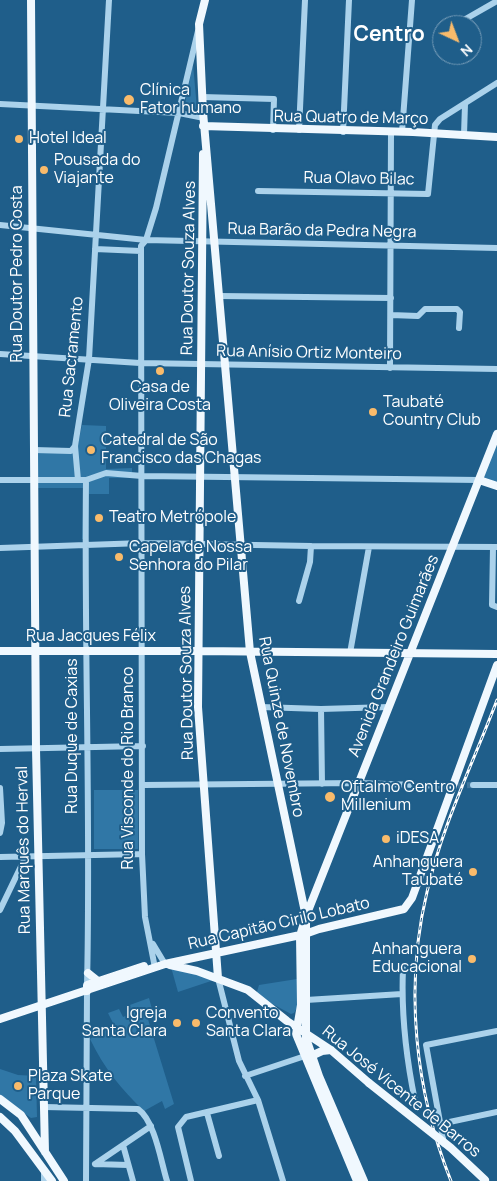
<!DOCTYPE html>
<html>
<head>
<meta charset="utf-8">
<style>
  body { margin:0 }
  #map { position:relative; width:497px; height:1181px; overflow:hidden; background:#1f5e8a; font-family:Manrope,sans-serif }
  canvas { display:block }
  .north { position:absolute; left:432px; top:15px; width:50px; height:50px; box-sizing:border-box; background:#1f5e8a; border:1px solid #799eb9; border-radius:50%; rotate:137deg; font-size:14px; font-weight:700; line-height:20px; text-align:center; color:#fff }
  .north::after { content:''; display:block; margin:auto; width:18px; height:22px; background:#f9bb6b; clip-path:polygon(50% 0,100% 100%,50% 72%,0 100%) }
</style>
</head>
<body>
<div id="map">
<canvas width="497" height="1181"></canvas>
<div class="north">N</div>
</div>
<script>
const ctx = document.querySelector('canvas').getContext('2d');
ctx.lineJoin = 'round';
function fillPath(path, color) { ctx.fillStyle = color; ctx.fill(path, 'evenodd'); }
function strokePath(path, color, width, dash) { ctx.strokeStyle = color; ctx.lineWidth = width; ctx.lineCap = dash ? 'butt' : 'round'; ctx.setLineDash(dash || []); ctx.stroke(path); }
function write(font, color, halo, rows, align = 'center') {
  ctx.font = font + ' Manrope,sans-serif'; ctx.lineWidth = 4; ctx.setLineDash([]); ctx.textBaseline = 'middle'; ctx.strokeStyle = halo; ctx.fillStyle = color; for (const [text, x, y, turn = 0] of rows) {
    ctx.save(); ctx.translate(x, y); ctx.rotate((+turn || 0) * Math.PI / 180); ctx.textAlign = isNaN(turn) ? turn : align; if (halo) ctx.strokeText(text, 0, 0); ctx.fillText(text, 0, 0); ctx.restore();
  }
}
const green = new Path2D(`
  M193,64L197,109L184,108Z
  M82,425L106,426V469L132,468V478H109V494H89L88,539H82L84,488H38L37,452L77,449Z
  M497,437V490L483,478Z
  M94,790H138V849H94Z
  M171,967L214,980L178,992Z
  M297,979V1008L294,1013L291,1014L256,995L259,985Z
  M149,998L153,1013L147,1016L174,1104L165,1109L162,1101L144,1111C121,1089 104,1068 90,1039L114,1025L108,1013L119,1009L123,1017L130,1014L127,1006Z
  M0,1069L18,1075L36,1076L37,1117L31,1118L0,1096Z`);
const minorTunnel = new Path2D(`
  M449,786L473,785`);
const minor = new Path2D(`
  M462,21L497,1
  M202,97L274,99L273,130
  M0,104L179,113L204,118
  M299,130L305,0
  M343,132L349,0
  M402,132L412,0
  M464,135L465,104
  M258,191L428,194L435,125L440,119L497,83
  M0,225L146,240L497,248
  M95,249L141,251
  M220,296L391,298
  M391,315L418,316L425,309H457L460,312L459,328
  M0,354L140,363L497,369
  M390,368L391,132
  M34,450L71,451L75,446
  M0,480H86L106,473L142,476L479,480
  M78,480L75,446L89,359L109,0
  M86,480C84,648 91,817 87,985
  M493,547L492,605L497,607
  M0,548L143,543L311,546L497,547
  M299,601L310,562L311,546
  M350,653L369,547
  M261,707L321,709L389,707
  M321,709L322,784
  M0,749L143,746
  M144,785L358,783L445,786
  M473,785H497
  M0,788L2,823L0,833
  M0,857L142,854
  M0,910L25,858
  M153,944L165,964
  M155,968L145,917L142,854L141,246L146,240L156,208L198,31
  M403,969C401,1014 406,1057 415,1101
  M218,978L239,1061L258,1100L283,1181
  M306,1000L402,994
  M245,1076L305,1056
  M44,1107L138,1109C155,1121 161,1162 167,1181
  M207,1113L219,1156
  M440,1124L497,1112
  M444,1144L426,1045L497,1031
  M123,1145L133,1181
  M95,1164L151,1126
  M95,1164L128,1165
  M44,1181V1170
  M86,1181L87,991
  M191,1181L178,1127L186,1117L258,1100`);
const major = new Path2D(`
  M31,0L36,749L45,1152
  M205,0L199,24L203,112L250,652L306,917V1038L319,1076L364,1181
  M203,126L413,132L497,137
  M203,154L198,707L218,978
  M479,480L497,486
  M0,651H198L497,654
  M306,916L497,434
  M303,926L300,936L301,1005L296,1034L357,1181
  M170,965L197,971L248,990L287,1021L331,1050L369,1083
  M88,973L98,981
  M87,991V985L144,966
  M0,1019L165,964L305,934L319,929L404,909L412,898L497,665
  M309,1057L322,1051L331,1050
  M0,1099L21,1115L64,1181
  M0,1117L15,1131L52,1181`);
const rail = new Path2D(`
  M451,1181C415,1091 404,987 427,892C442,826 473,763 497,700`);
const majorBridge = new Path2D(`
  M369,1083L451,1148L485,1180`);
const markers = [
  [129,100,6,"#f9bb6b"],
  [19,139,5,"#f9bb6b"],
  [44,170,5,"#f9bb6b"],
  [160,371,5,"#f9bb6b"],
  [373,412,5,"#f9bb6b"],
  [91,450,5,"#f9bb6b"],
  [99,518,5,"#f9bb6b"],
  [119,557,5,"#f9bb6b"],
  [330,797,6,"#f9bb6b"],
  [386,839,5,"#f9bb6b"],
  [473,872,5,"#f9bb6b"],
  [472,959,5,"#f9bb6b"],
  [177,1023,5,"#f9bb6b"],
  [196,1023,5,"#f9bb6b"],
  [18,1086,5,"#f9bb6b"]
];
const poiNames = [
  ["Clínica",140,91],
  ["Fator humano",140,109],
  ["Hotel Ideal",29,139],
  ["Pousada do",54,161],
  ["Viajante",54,179],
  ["Casa de",160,388,"center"],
  ["Oliveira Costa",160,406,"center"],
  ["Taubaté",383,403],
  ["Country Club",383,421],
  ["Catedral de São",101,441],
  ["Francisco das Chagas",101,459],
  ["Teatro Metrópole",109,518],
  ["Capela de Nossa",129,548],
  ["Senhora do Pilar",129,566],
  ["Oftalmo Centro",341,788],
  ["Millenium",341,806],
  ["iDESA",396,839],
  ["Anhanguera",463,863,"right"],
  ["Taubaté",463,881,"right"],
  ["Anhanguera",462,950,"right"],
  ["Educacional",462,968,"right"],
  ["Igreja",167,1014,"right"],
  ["Santa Clara",167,1032,"right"],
  ["Convento",206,1014],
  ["Santa Clara",206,1032],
  ["Plaza Skate",28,1077],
  ["Parque",28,1095]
];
const streetNames = [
  ["Rua Quatro de Março",351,118,1],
  ["Rua Olavo Bilac",359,179,1],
  ["Rua Barão da Pedra Negra",322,231,1],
  ["Rua Doutor Souza Alves",189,268,-89],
  ["Rua Doutor Pedro Costa",18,274,-90],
  ["Rua Anísio Ortiz Monteiro",309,353,1],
  ["Rua Sacramento",72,357,-84],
  ["Rua Jacques Félix",91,637],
  ["Avenida Grandeiro Guimarães",394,656,-68],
  ["Rua Doutor Souza Alves",187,673,-91],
  ["Rua Quinze de Novembro",281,727,79],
  ["Rua Duque de Caxias",73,736,-90],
  ["Rua Visconde do Rio Branco",129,768,-90],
  ["Rua Marquês do Herval",24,850,-91],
  ["Rua Capitão Cirilo Lobato",279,924,-13],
  ["Rua José Vicente de Barros",401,1092,39]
];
const districtNames = [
  ["Centro",389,35]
];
fillPath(green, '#3077a6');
strokePath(minorTunnel, '#41769c', 6, [6, 3]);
strokePath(minor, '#abd2eb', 6);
strokePath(major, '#f0f8fe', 8);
strokePath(rail, '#fff', 3);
strokePath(rail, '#1f5e8a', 1, [4]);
strokePath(majorBridge, '#f0f8fe', 8);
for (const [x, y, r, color] of markers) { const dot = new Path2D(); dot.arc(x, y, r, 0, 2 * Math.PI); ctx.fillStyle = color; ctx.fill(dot); strokePath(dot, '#1f5e8a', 2); }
write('16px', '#fff', '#1f5e8a', poiNames, 'left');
write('16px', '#fff', '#1f5e8a', streetNames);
write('bold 21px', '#fff', '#1f5e8a', districtNames);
</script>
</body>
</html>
